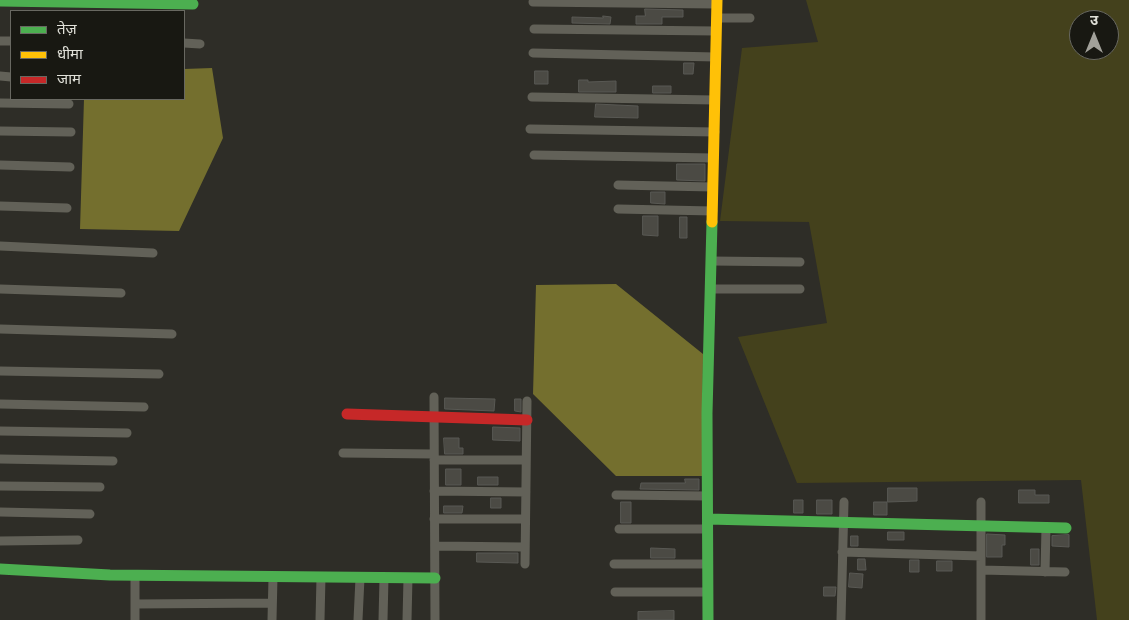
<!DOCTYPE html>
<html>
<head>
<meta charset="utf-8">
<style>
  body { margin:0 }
  #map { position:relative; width:1129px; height:620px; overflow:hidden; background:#2e2d27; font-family:Figtree,"Noto Sans Devanagari",sans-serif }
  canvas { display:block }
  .legend { position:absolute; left:10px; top:10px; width:175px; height:90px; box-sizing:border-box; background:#181812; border:1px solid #686861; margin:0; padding:6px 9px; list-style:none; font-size:15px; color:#e0e0d8 }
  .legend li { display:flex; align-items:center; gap:10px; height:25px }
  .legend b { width:25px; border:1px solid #686861 }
  .north { position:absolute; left:1069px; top:10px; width:50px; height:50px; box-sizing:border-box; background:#181812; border:1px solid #686861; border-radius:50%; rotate:0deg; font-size:14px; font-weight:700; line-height:20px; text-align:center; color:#e0e0d8 }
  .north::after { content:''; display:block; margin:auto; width:18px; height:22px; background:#a2a19a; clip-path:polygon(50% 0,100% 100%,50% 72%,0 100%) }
</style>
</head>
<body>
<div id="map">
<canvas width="1129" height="620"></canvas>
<ul class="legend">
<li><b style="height:6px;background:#4caf50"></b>तेज़</li>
<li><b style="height:6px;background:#ffc107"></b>धीमा</li>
<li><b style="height:6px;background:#c62828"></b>जाम</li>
</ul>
<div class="north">उ</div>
</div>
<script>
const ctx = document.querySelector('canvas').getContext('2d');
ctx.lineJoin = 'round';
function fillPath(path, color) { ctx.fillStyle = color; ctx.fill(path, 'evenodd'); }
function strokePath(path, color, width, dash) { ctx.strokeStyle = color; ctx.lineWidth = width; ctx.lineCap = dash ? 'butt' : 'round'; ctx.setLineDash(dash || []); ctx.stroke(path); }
const green = new Path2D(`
  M806,0H1129V620H1097L1081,480L797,483L738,337L827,323L809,222L720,221L742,48L818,42ZM1079,20H1109V50H1079Z`);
const water = new Path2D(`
  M212,68L223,138L179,231L80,229L84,99H184V69Z
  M616,284L703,354L702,476H616L533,394L536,285Z`);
const building = new Path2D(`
  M645,9L683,10V17H662V24H636V16H645Z
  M603,16L611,17L610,24L572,23V17L603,18Z
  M684,63H694L693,74H684Z
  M535,71H548V84H535Z
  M579,80H588V82L616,81V92H579Z
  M653,86H671V93H653Z
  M596,104L638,106V118L595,117Z
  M677,164H705V181L677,180Z
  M651,192H665V204L651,203Z
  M643,216H658V236L643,235Z
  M680,217H687V238H680Z
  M445,398L495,399L494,411L445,409Z
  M515,399H521V412L515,411Z
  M493,427L520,428V441L493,440Z
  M444,438H459V448H463V454H445Z
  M446,469H461V485H446Z
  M478,477H498V485H478Z
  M685,479H699V490L640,489L641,483H685Z
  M888,488H917V501L888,502Z
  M1019,490H1035V495H1049V503H1019Z
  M491,498H501V508H491Z
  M794,500H803V513H794Z
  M817,500H832V514H817Z
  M621,502H631V523H621Z
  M874,502H887V515H874Z
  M444,506H463L462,513H444Z
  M888,532H904V540H888Z
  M987,534L1005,535V545H1002V557H987Z
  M1069,535V547L1052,546V536Z
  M851,536H858V546H851Z
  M651,548L675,549V558H651Z
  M1031,549H1039V565H1031Z
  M477,553H518V563L477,562Z
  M858,559H865L866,570H858Z
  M910,560H919V572H910Z
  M937,561H952V571H937Z
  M850,573L863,574L862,588L849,587Z
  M824,587H836L835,596H824Z
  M674,611V620H638V612Z`);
const street = new Path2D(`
  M533,2L716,4
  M716,18H750
  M534,29L716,31
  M0,41H11
  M184,43L200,44
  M533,53L716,57
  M0,76L11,77
  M532,97L715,100
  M0,103L69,104
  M530,129L715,132
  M0,131L71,132
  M534,155L714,158
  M0,165L70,167
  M618,185L713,187
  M0,206L67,208
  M618,209L713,211
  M0,246L153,253
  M711,261L800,262
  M0,289L121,293
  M711,289H800
  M0,329L172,334
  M0,371L159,374
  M434,397L435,620
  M0,404L144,407
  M0,431L127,433
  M343,453L434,454
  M0,459L113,461
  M434,460H526
  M0,486L100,487
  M434,491L526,492
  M616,495L708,496
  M0,512L90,514
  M434,519H524
  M619,529H707
  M0,541L78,540
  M435,546L524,547
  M842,552L981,556
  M525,564L527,401
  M614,564H707
  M981,570L1065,572
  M1045,572L1046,527
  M135,576V620
  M615,592H708
  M135,604L272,603
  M272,620L273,577
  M320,620L321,577
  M358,620L360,578
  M383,620L384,578
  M407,620L408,578
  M841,620L844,502
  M981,620V502`);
const fast = new Path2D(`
  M0,1L193,4
  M708,519L1066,528
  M0,569L110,575L435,578
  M708,620L707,413L712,222`);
const slow = new Path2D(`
  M712,222L717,0`);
const jam = new Path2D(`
  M347,414L527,420`);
fillPath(green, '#44411c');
fillPath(water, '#746f2e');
fillPath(building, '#4b4a44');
strokePath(building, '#595954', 1);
strokePath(street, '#626158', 9);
strokePath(fast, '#4caf50', 11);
strokePath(slow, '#ffc107', 11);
strokePath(jam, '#c62828', 11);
</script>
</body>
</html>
